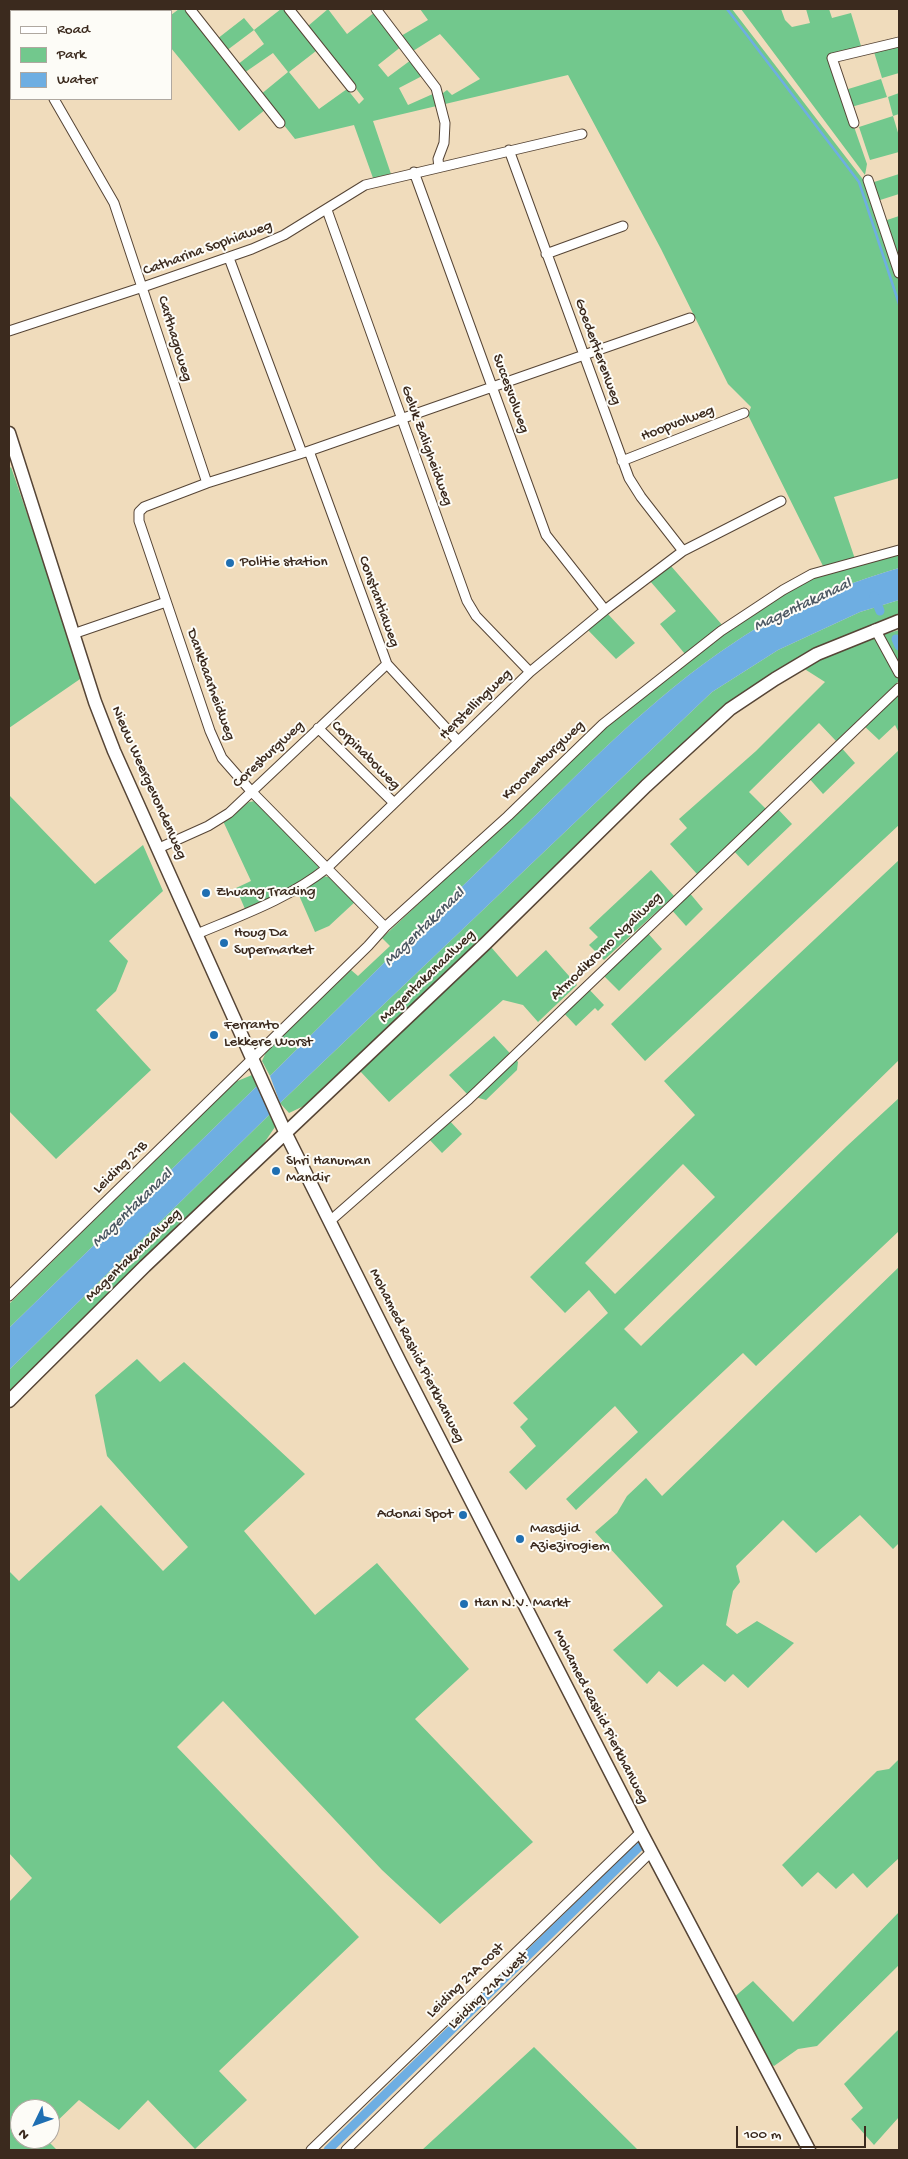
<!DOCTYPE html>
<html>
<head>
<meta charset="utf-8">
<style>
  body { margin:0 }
  #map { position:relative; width:908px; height:2159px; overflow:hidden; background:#f0dcbc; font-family:"Gochi Hand",sans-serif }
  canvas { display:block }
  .frame { position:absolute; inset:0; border:10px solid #3b2a1e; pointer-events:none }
  .legend { position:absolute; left:10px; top:10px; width:162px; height:90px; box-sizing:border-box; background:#fdfcf7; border:1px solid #afa8a0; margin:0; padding:6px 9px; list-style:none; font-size:15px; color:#3b2a1e }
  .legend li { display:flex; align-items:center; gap:10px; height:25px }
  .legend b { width:25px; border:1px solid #afa8a0 }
  .north { position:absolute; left:10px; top:2099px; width:50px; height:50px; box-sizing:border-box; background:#fdfcf7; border:1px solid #afa8a0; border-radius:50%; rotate:228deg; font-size:14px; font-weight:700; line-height:20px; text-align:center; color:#3b2a1e }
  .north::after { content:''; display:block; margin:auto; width:18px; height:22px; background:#1f6fb2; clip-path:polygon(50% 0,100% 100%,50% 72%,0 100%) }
  .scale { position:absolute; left:736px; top:2126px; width:130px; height:22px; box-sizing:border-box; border:2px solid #3b2a1e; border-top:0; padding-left:6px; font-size:15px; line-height:18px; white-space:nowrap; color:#3b2a1e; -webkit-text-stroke:4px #fdfcf7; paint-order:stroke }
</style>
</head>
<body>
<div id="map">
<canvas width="908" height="2159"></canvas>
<div class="frame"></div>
<ul class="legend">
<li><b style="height:6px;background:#fff"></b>Road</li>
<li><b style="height:14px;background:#72c88d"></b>Park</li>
<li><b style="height:14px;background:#6eaee2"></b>Water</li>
</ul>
<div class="north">N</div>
<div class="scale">100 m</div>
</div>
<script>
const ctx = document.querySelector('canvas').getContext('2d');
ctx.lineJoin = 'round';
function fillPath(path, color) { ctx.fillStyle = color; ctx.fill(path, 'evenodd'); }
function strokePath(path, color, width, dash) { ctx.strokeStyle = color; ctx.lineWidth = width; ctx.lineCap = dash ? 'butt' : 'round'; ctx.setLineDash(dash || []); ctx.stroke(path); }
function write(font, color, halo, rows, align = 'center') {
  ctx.font = font + ' "Gochi Hand",sans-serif'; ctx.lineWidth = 4; ctx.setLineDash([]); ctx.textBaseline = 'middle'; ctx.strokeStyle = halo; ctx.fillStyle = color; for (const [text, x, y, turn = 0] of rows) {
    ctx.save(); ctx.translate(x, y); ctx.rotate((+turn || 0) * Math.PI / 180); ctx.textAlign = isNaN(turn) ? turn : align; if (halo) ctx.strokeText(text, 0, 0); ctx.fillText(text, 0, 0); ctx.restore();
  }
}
const green = new Path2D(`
  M179,9H187L266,109L239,131L171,48V15Z
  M281,9H284L316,51L289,72L319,109L347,89L359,104L364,99L308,26L328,9L347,34L375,12L402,46L378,65L388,77L411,60L424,75L399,88L408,105L435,93L439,96L447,90L452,95L480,79L440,34L413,51L401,36L428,20L420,9H732L865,182L869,190L899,282V478L834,497L855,559L823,566L748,415L751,407L728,384L661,249L568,75L373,121L391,174L373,178L354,125L295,139L260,95L288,72L273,53L244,73L237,65L264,44L254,30L226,51L217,39L244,18L254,30Z
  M741,9H781L785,20L792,27L810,23L806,9H829L832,18L851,13L861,46L829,55L867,164L865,175Z
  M899,46V73L882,78L874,52Z
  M881,79L887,97L851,107L845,90Z
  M899,93V114L893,116L899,136V152L870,160L859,127L893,116L888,97Z
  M899,174V194L877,201L871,183Z
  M899,216V267L884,221Z
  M11,467L83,677L9,728V469Z
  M899,554V568C841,585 785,608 735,642C651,697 582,771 510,840C429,918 349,997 270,1076L262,1061L266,1052L351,970L358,976L390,946L382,938L624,711L728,630L795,587L819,575Z
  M671,566L723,626L685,654L660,624L676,611L650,581Z
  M899,600V617L872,625L815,648L720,710L308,1104L289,1113L280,1103L712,692L778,650L860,612Z
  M606,612L635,643L616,659L586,628Z
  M899,630V666L882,635Z
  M876,637L898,677V682L836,741L819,723L749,792L766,809L697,874L670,844L687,828L679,819L756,751L825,682L803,668L830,654Z
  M899,689V733L895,725L879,740L862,724Z
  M839,745L855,763L823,794L807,776Z
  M899,750V825L645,1061L611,1024Z
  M10,796L95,884L143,845L163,891L109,941L128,961L116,991L96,1010L151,1070L56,1159L9,1111Z
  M255,801L317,862C318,865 319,867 318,870C312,884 260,903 245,909L236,888L251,881L223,821L249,802Z
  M775,806L792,824L748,866L732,849Z
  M899,860V1060L624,1329L641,1346L847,1146L899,1098V1231L756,1366L743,1353L576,1510L566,1499L638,1432L615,1406L526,1490L509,1472L536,1446L520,1427L528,1419L513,1403L608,1313L589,1290L565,1313L530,1277L695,1115L664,1081ZM683,1164L715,1197L615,1294L585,1263Z
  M651,870L674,896L604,960L589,945L598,937L589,928Z
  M324,876L332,878L356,901L329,926L315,932L298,893Z
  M688,891L703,909L686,926L670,908Z
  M645,930L662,949L619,991L600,972Z
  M491,947L517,977L546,950L577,985L538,1022L523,1005L503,1000L389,1102L360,1071Z
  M585,985L604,1005L598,1011L595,1008L576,1026L560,1009Z
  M494,1036L518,1062L517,1070L486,1100L468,1095L449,1075Z
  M252,1075L257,1086L9,1328V1304L235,1082Z
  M270,1114L275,1127L260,1149L9,1393V1370Z
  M447,1118L462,1134L442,1153L427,1137Z
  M899,1267V1543L893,1549L860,1515L816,1553L783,1520L736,1566L740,1582L733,1591L726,1625L737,1634L757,1621L794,1643L748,1688L733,1674L725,1682L703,1664L677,1687L659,1671L647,1684L613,1650L663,1606L595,1532L617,1513L627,1496L646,1478L662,1496Z
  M137,1359L160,1382L184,1362L305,1474L244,1531L315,1615L377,1563L469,1669L415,1719L533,1842L440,1924L382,1870L223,1701L177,1747L359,1937L219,2071L247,2100L195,2149L148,2100L119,2130L79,2100L50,2128V2109H20V2139H46L57,2150H9V1902L32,1878L9,1853V1571L19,1581L101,1505L163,1571L188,1547L107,1456L95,1395Z
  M899,1759V1858L867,1888L853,1873L836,1889L818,1872L802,1887L782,1865L877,1771L889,1769Z
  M899,1912V1965L817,2046L798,2049L774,2066L768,2061L733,1998L753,1981L793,2022Z
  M899,2029V2117L874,2145L851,2119L863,2108L844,2084Z
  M534,2047L638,2150H422Z`);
const water = new Path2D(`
  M899,568V600L860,612L778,650L712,692L280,1103L270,1076C349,997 429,918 510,840C582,771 651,697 735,642C785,608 841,585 899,568Z
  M257,1086L270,1114L9,1370V1328Z`);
const stream = new Path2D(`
  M727,9L859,182L899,304`);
const canal = new Path2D(`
  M874,596L880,611
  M896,639L899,646
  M328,2150L639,1847`);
const street = new Path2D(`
  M190,9L280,123
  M289,9L351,87
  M376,9L436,88L445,123L444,143L438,159L439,167
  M9,21L11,26
  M54,99L114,203L207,483
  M854,123L832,58L899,42
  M509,150L629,478L641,497L683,551
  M414,172L546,535L605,610
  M868,180L899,273
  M327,210L467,601L476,616L530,672
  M546,254L623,226
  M229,258L302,453
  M9,331L143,287L252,249L284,235L365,185L582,134
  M309,451L387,664L458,741
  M622,461L744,413
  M875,629L899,673
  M73,634L166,602
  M318,728L394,803
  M159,848L208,826L229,813L387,664
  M385,927L251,791L222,758L210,731L139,521V512L144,507L207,483L309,451L690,318
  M197,934C242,915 288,899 327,868L530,672L605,610L683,551L781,501
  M330,1221L469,1099L899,688
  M9,1296L368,946L385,927L508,816L603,724L721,631L783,590L812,574L899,550
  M311,2150L641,1832
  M346,2150L651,1852`);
const secondary = new Path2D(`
  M9,433L95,702L114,751L286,1134L400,1362L641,1832L809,2150
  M9,1401L145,1266L485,944L646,786L730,709L775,679L817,654L899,621`);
const markers = [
  [230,563,5,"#1f6fb2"],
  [206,893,5,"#1f6fb2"],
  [224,943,5,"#1f6fb2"],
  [214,1035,5,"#1f6fb2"],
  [276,1171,5,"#1f6fb2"],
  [463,1515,5,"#1f6fb2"],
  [520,1539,5,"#1f6fb2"],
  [464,1604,5,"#1f6fb2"]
];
const streetNames = [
  ["Catharina Sophiaweg",208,249,-20],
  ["Carthagoweg",174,339,73],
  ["Goedertierenweg",597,352,70],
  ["Succesvolweg",510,394,70],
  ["Hoopvolweg",678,424,-21],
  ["Geluk Zaligheidweg",426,446,70],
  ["Constantiaweg",378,602,70],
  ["Dankbaarheidweg",210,685,70],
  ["Herstellingweg",476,705,-44],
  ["Coresburgweg",269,755,-43],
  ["Corpinaboweg",365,756,45],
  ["Kroonenburgweg",544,761,-44],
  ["Nieuw Weergevondenweg",148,783,66],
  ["Atmodikromo Ngaliweg",607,947,-44],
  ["Magentakanaalweg",428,977,-44],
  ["Leiding 21B",121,1168,-44],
  ["Magentakanaalweg",134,1256,-44],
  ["Mohamed Rashid Pierkhanweg",416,1356,63],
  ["Mohamed Rashid Pierkhanweg",600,1717,63],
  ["Leiding 21A oost",466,1981,-44],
  ["Leiding 21A west",489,1991,-44]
];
const poiNames = [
  ["Politie station",240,563],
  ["Zhuang Trading",216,893],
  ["Houg Da",234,934],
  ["Supermarket",234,951],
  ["Ferranto",224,1026],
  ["Lekkere Worst",224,1043],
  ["Shri Hanuman",286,1162],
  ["Mandir",286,1179],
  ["Adonai Spot",453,1515,"right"],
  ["Masdjid",530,1530],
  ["Aziezirogiem",530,1547],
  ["Han N.V. Markt",474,1604]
];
const waterNames = [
  ["Magentakanaal",803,606,-25],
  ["Magentakanaal",425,928,-44],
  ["Magentakanaal",133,1209,-44]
];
fillPath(green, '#72c88d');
fillPath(water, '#6eaee2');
strokePath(stream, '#6eaee2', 2.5);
strokePath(canal, '#6eaee2', 9);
strokePath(street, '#564536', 11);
strokePath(secondary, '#564536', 15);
strokePath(street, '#fff', 9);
strokePath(secondary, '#fff', 12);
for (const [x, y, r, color] of markers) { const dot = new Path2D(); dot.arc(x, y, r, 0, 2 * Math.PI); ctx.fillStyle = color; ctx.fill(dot); strokePath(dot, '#fdfcf7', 2); }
write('15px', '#3b2a1e', '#fdfcf7', streetNames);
write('15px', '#3b2a1e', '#fdfcf7', poiNames, 'left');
write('italic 16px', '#4d5863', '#fdfcf7', waterNames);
</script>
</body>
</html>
